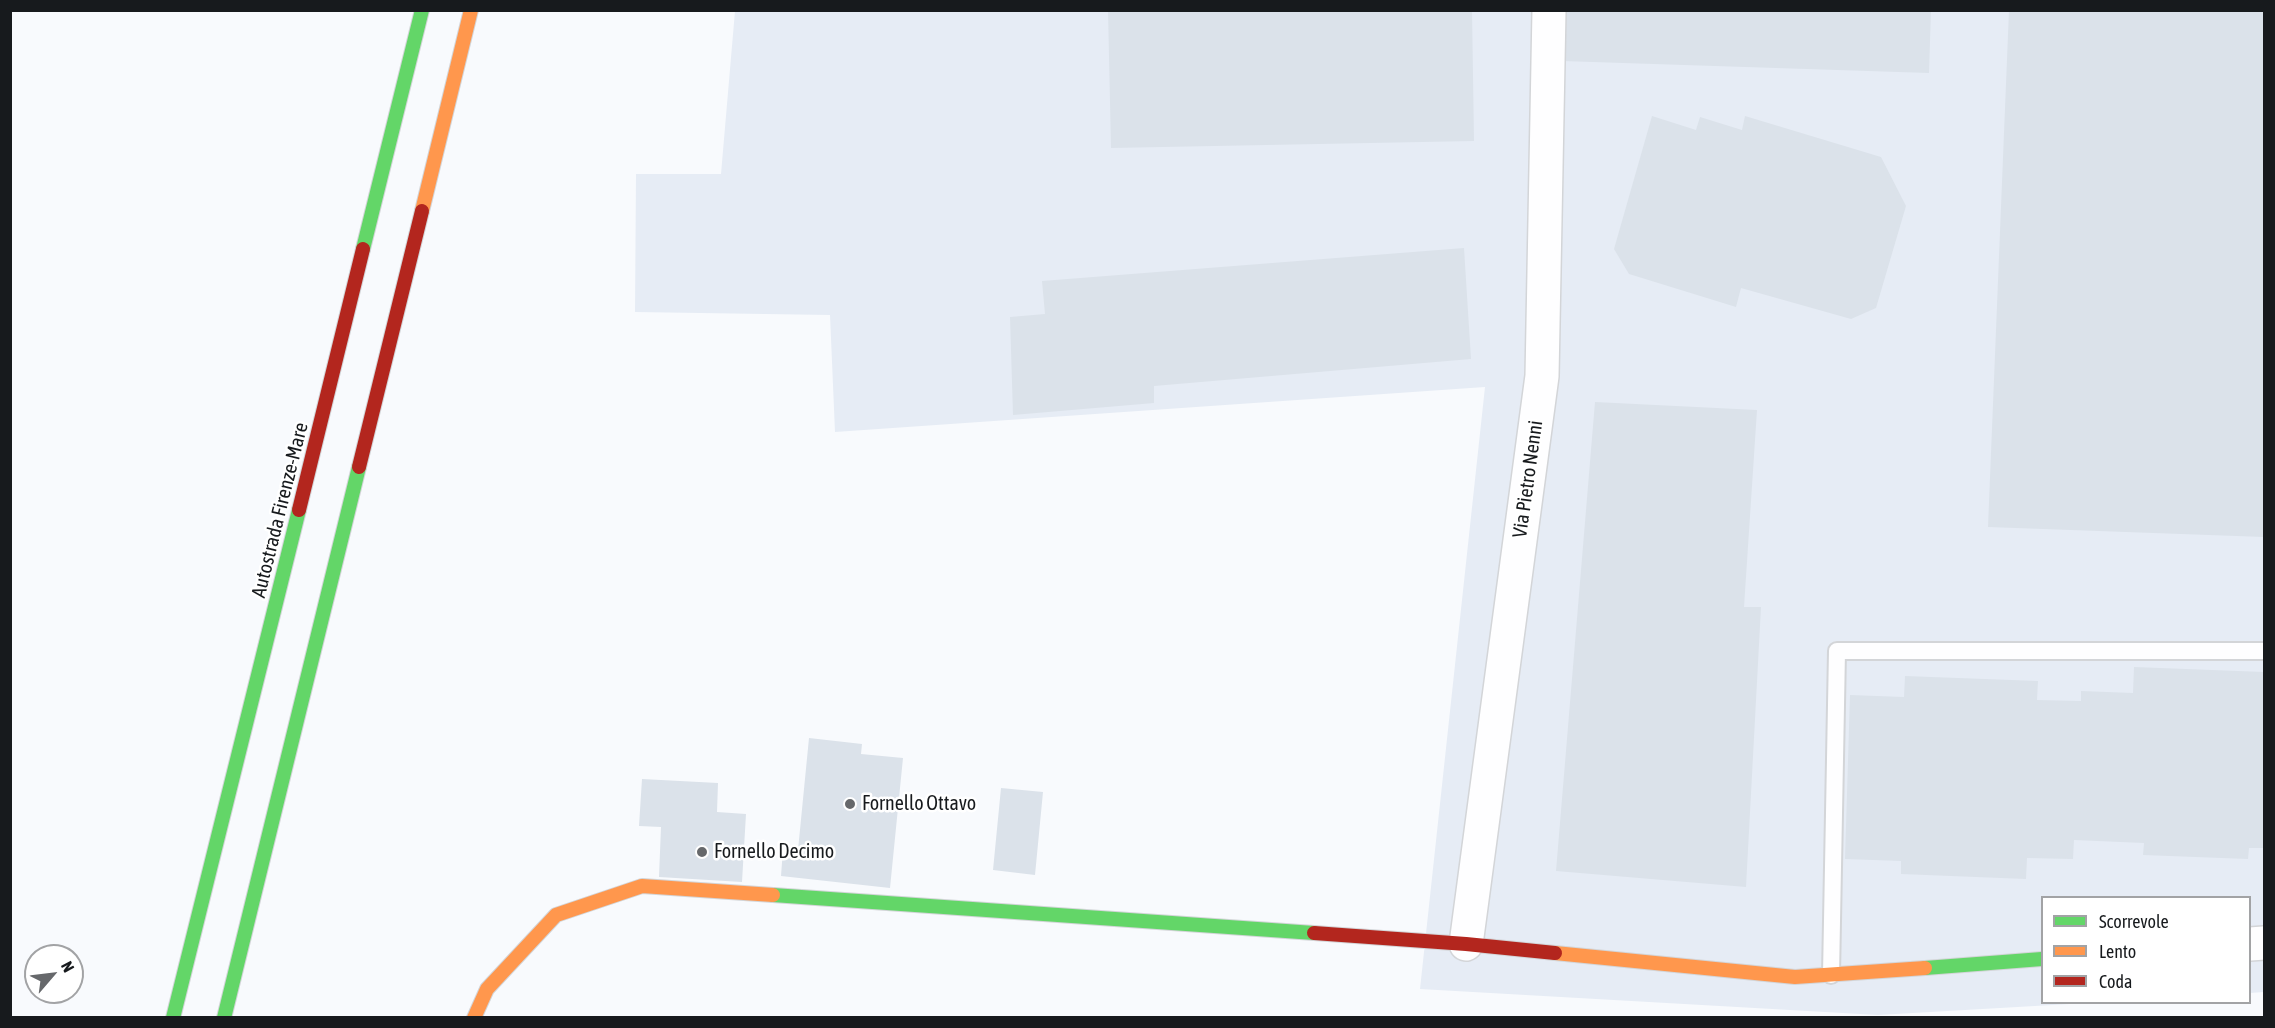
<!DOCTYPE html>
<html>
<head>
<meta charset="utf-8">
<style>
  body { margin:0 }
  #map { position:relative; width:2275px; height:1028px; overflow:hidden; background:#f8fafd; font-family:"Asap Condensed",sans-serif }
  canvas { display:block }
  .frame { position:absolute; inset:0; border:12px solid #171a1d; pointer-events:none }
  .legend { position:absolute; left:2041px; top:896px; width:210px; height:108px; box-sizing:border-box; background:#fff; border:2px solid #a2a3a5; margin:0; padding:8px 10px; list-style:none; font-size:18px; color:#171a1d }
  .legend li { display:flex; align-items:center; gap:12px; height:30px }
  .legend b { width:30px; border:2px solid #a2a3a5 }
  .north { position:absolute; left:24px; top:944px; width:60px; height:60px; box-sizing:border-box; background:#fff; border:2px solid #a2a3a5; border-radius:50%; rotate:62deg; font-size:16px; font-weight:700; line-height:24px; text-align:center; color:#171a1d }
  .north::after { content:''; display:block; margin:auto; width:21px; height:27px; background:#66686b; clip-path:polygon(50% 0,100% 100%,50% 72%,0 100%) }
</style>
</head>
<body>
<div id="map">
<canvas width="2275" height="1028"></canvas>
<div class="frame"></div>
<ul class="legend">
<li><b style="height:8px;background:#63d668"></b>Scorrevole</li>
<li><b style="height:8px;background:#ff974d"></b>Lento</li>
<li><b style="height:8px;background:#b3261e"></b>Coda</li>
</ul>
<div class="north">N</div>
</div>
<script>
const ctx = document.querySelector('canvas').getContext('2d');
ctx.lineJoin = 'round';
function fillPath(path, color) { ctx.fillStyle = color; ctx.fill(path, 'evenodd'); }
function strokePath(path, color, width, dash) { ctx.strokeStyle = color; ctx.lineWidth = width; ctx.lineCap = dash ? 'butt' : 'round'; ctx.setLineDash(dash || []); ctx.stroke(path); }
function write(font, color, halo, rows, align = 'center') {
  ctx.font = font + ' "Asap Condensed",sans-serif'; ctx.lineWidth = 5; ctx.setLineDash([]); ctx.textBaseline = 'middle'; ctx.strokeStyle = halo; ctx.fillStyle = color; for (const [text, x, y, turn = 0] of rows) {
    ctx.save(); ctx.translate(x, y); ctx.rotate((+turn || 0) * Math.PI / 180); ctx.textAlign = isNaN(turn) ? turn : align; if (halo) ctx.strokeText(text, 0, 0); ctx.fillText(text, 0, 0); ctx.restore();
  }
}
const built = new Path2D(`
  M735,11H2264V992L2250,993V898H2042V1002L2087,1003L1878,1015L1420,989L1485,387L835,432L830,315L635,312L636,174H721Z`);
const building = new Path2D(`
  M1108,10H1472L1474,141L1111,148Z
  M1563,10H1931L1929,73L1562,61Z
  M2009,10H2264V537L1988,527Z
  M1652,116L1696,130L1700,117L1742,130L1745,116L1881,157L1906,206L1876,308L1851,319L1741,288L1736,307L1629,274L1614,249Z
  M1464,248L1471,359L1154,386V403L1013,415L1010,317L1045,314L1042,281Z
  M1595,402L1757,410L1744,607H1761L1746,887L1556,871Z
  M2134,667L2264,672V848H2249L2248,859L2143,855L2144,843L2074,840L2073,859L2027,858L2026,879L1901,874V861L1845,859L1850,695L1904,697L1905,676L2038,681L2037,700L2081,701V691L2133,693Z
  M809,738L862,744L861,754L903,758L890,888L781,876L783,849L798,850Z
  M642,779L718,783L717,812L746,814L742,882L659,877L661,827L639,826Z
  M1001,788L1043,792L1035,875L993,870Z`);
const lane = new Path2D(`
  M1831,975L1837,651H2264`);
const street = new Path2D(`
  M1466,944L1542,376L1549,10
  M2250,944L2264,943`);
const fast = new Path2D(`
  M363,249L422,10
  M773,895L1314,933
  M1925,968L2042,959
  M173,1018L299,510
  M224,1018L359,467`);
const slow = new Path2D(`
  M422,211L471,10
  M1555,953L1795,977L1925,968
  M474,1018L487,989L556,915L642,886L773,895`);
const jam = new Path2D(`
  M359,467L422,211
  M299,510L363,249
  M1314,933L1466,944L1555,953`);
const markers = [
  [850,804,6,"#66686b"],
  [702,852,6,"#66686b"]
];
const streetNames = [
  ["Via Pietro Nenni",1528,479,-82],
  ["Autostrada Firenze-Mare",280,510,-76]
];
const poiNames = [
  ["Fornello Ottavo",862,804],
  ["Fornello Decimo",714,852]
];
fillPath(built, '#e6ecf5');
fillPath(building, '#dbe2ea');
strokePath(lane, '#d3d5d8', 20);
strokePath(street, '#d3d5d8', 36);
strokePath(fast, '#d3d5d8', 16);
strokePath(slow, '#d3d5d8', 16);
strokePath(jam, '#d3d5d8', 16);
strokePath(lane, '#fefeff', 16);
strokePath(street, '#fefeff', 33);
strokePath(fast, '#63d668', 14);
strokePath(slow, '#ff974d', 14);
strokePath(jam, '#b3261e', 14);
for (const [x, y, r, color] of markers) { const dot = new Path2D(); dot.arc(x, y, r, 0, 2 * Math.PI); ctx.fillStyle = color; ctx.fill(dot); strokePath(dot, '#fff', 2); }
write('20px', '#171a1d', '#fff', streetNames);
write('20px', '#171a1d', '#fff', poiNames, 'left');
</script>
</body>
</html>
